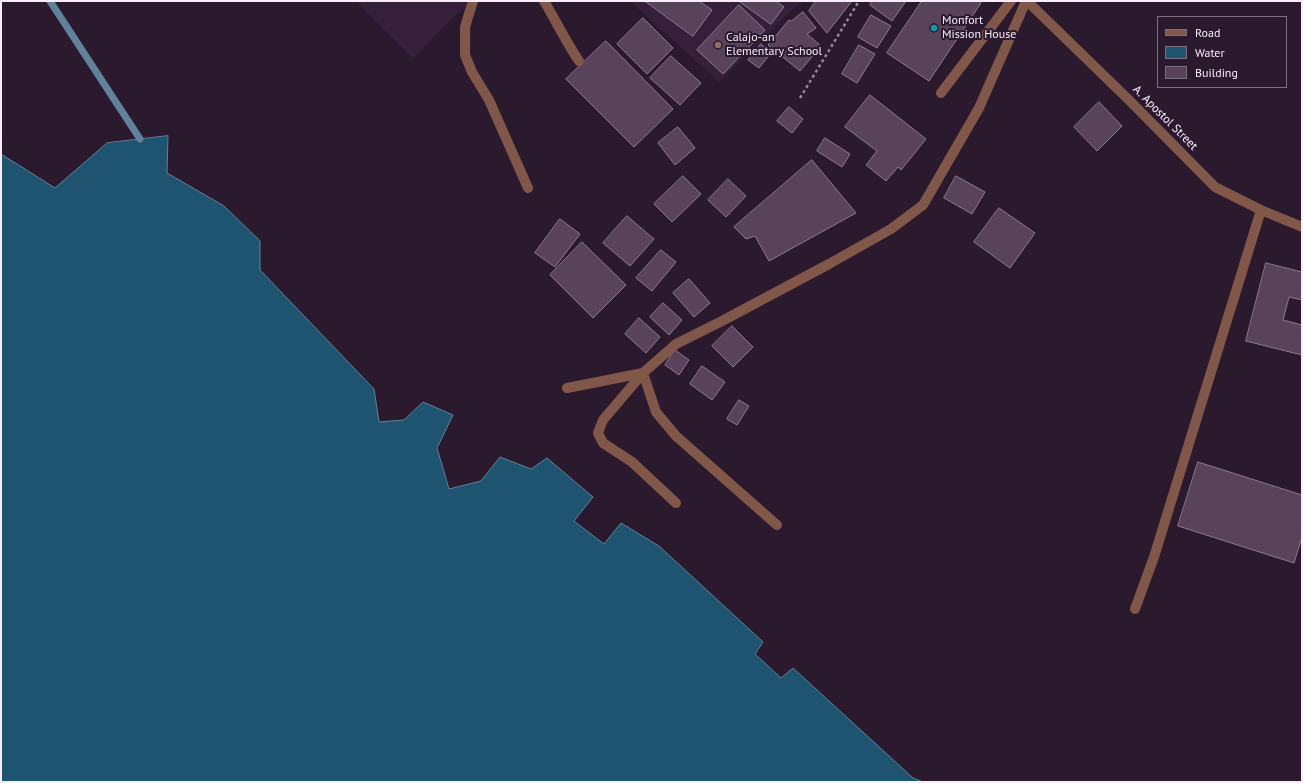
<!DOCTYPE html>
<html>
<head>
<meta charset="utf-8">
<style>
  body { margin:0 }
  #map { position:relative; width:1303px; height:783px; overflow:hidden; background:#2b192e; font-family:"PT Sans",sans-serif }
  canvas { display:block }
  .frame { position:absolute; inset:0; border:2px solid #faedfb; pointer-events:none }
  .legend { position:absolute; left:1157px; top:16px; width:130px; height:72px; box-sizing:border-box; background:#2b192e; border:1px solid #7e6e80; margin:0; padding:5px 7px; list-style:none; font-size:12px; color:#faedfb }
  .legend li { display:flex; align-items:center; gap:8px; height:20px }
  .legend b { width:20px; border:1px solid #7e6e80 }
</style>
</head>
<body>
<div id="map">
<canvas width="1303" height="783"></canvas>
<div class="frame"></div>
<ul class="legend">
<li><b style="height:5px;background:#805748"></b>Road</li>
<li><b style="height:11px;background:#1f5470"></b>Water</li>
<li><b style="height:11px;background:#58435b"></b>Building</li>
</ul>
</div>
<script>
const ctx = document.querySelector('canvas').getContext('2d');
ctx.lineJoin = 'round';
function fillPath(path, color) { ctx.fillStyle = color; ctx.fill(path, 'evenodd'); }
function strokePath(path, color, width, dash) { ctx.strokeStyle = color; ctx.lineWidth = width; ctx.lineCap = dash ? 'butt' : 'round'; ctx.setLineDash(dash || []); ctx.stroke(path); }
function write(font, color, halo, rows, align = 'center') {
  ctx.font = font + ' "PT Sans",sans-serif'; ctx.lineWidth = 4; ctx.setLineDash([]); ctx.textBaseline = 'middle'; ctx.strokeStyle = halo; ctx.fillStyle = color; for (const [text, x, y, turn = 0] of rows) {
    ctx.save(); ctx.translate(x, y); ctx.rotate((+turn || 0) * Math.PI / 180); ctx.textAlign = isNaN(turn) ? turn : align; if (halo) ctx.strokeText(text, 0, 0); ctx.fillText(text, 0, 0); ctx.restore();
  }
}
const built = new Path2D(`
  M356,1H468L463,8L413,59Z
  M630,1H806L795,7L719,82Z`);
const water = new Path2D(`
  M168,136L167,173L224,206L260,241V270L374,389L379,422L404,420L423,402L453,415L437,448L449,489L481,481L500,457L531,469L547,458L593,497L574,521L604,544L621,523L659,546L763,642L755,654L781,678L793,668L913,778L923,782H1V154L55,188L107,143Z`);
const stream = new Path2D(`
  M50,1L140,139`);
const building = new Path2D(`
  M645,1H699L712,10L693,36Z
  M739,1H776L784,7L771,24Z
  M816,1H852L827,33L809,11Z
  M872,1H906L892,21L870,5Z
  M922,1H979L981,3L929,81L887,53Z
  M739,5L765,30L723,74L697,50Z
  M803,12L816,28L807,34L821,46L800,71L768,45L789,20L791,21Z
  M871,15L891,26L877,48L858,37Z
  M643,18L673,48L647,74L617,44Z
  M606,41L673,109L634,147L566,79Z
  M761,44L771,53L759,68L748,60Z
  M859,45L875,54L857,83L842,74Z
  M671,56L701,83L680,105L650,78Z
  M870,95L926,139L901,170L898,167L886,181L866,165L877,151L845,127Z
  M1099,102L1122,126L1097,151L1074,127Z
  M789,107L803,119L792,133L777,121Z
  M678,127L695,148L675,165L658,143Z
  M825,138L850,154L842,167L817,151Z
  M812,160L856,213L769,261L755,236L746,239L734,227Z
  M683,176L701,194L672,222L654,204Z
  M956,176L985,192L972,214L944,198Z
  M728,179L746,196L726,217L708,200Z
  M999,208L1035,233L1010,268L974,242Z
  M627,216L654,239L630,266L603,243Z
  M560,219L580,234L555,267L535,253Z
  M582,242L626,285L593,318L550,275Z
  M661,250L676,262L652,291L636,278Z
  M1266,263L1302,272V300L1289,297L1283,320L1302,325V355L1246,341Z
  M689,279L710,303L694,317L673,293Z
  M663,303L682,320L669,335L650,317Z
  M639,318L660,337L646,353L625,334Z
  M732,326L753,347L733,367L712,346Z
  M675,350L689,360L679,375L665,365Z
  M702,366L725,382L712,400L690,384Z
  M739,400L749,406L737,425L727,419Z
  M1198,462L1302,495V537L1294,563L1178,526Z`);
const path = new Path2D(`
  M800,98L859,1`);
const minor = new Path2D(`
  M473,1L465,27V55L472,72L489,100L528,188
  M544,1C556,21 566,42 579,61
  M1027,1L1129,100L1215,187L1261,210L1302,227
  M941,93L1011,1
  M643,373L656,412L676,436L777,525
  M643,373L603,420L598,433L603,443L632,462L676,503
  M567,388L643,373L676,344L722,321L829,264L891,229L923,205L979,108L1026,1
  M1135,609L1154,557L1261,210`);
const markers = [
  [934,28,4,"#0f9aa8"],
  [718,45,4,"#8d6e63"]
];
const poiNames = [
  ["Monfort",942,21],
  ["Mission House",942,35],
  ["Calajo-an",726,38],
  ["Elementary School",726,52]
];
const streetNames = [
  ["A. Apostol Street",1165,118,45]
];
fillPath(built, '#361f3a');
fillPath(water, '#1f5470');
strokePath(water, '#61829a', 1);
strokePath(stream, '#61829a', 7);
fillPath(building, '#58435b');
strokePath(building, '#8f7993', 1);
strokePath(path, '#978799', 2.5, [3, 3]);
strokePath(minor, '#805748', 10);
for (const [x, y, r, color] of markers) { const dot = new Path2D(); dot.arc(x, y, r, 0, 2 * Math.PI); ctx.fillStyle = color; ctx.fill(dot); strokePath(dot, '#2b192e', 1.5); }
write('12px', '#faedfb', '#2b192e', poiNames, 'left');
write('12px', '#faedfb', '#2b192e', streetNames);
</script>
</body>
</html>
